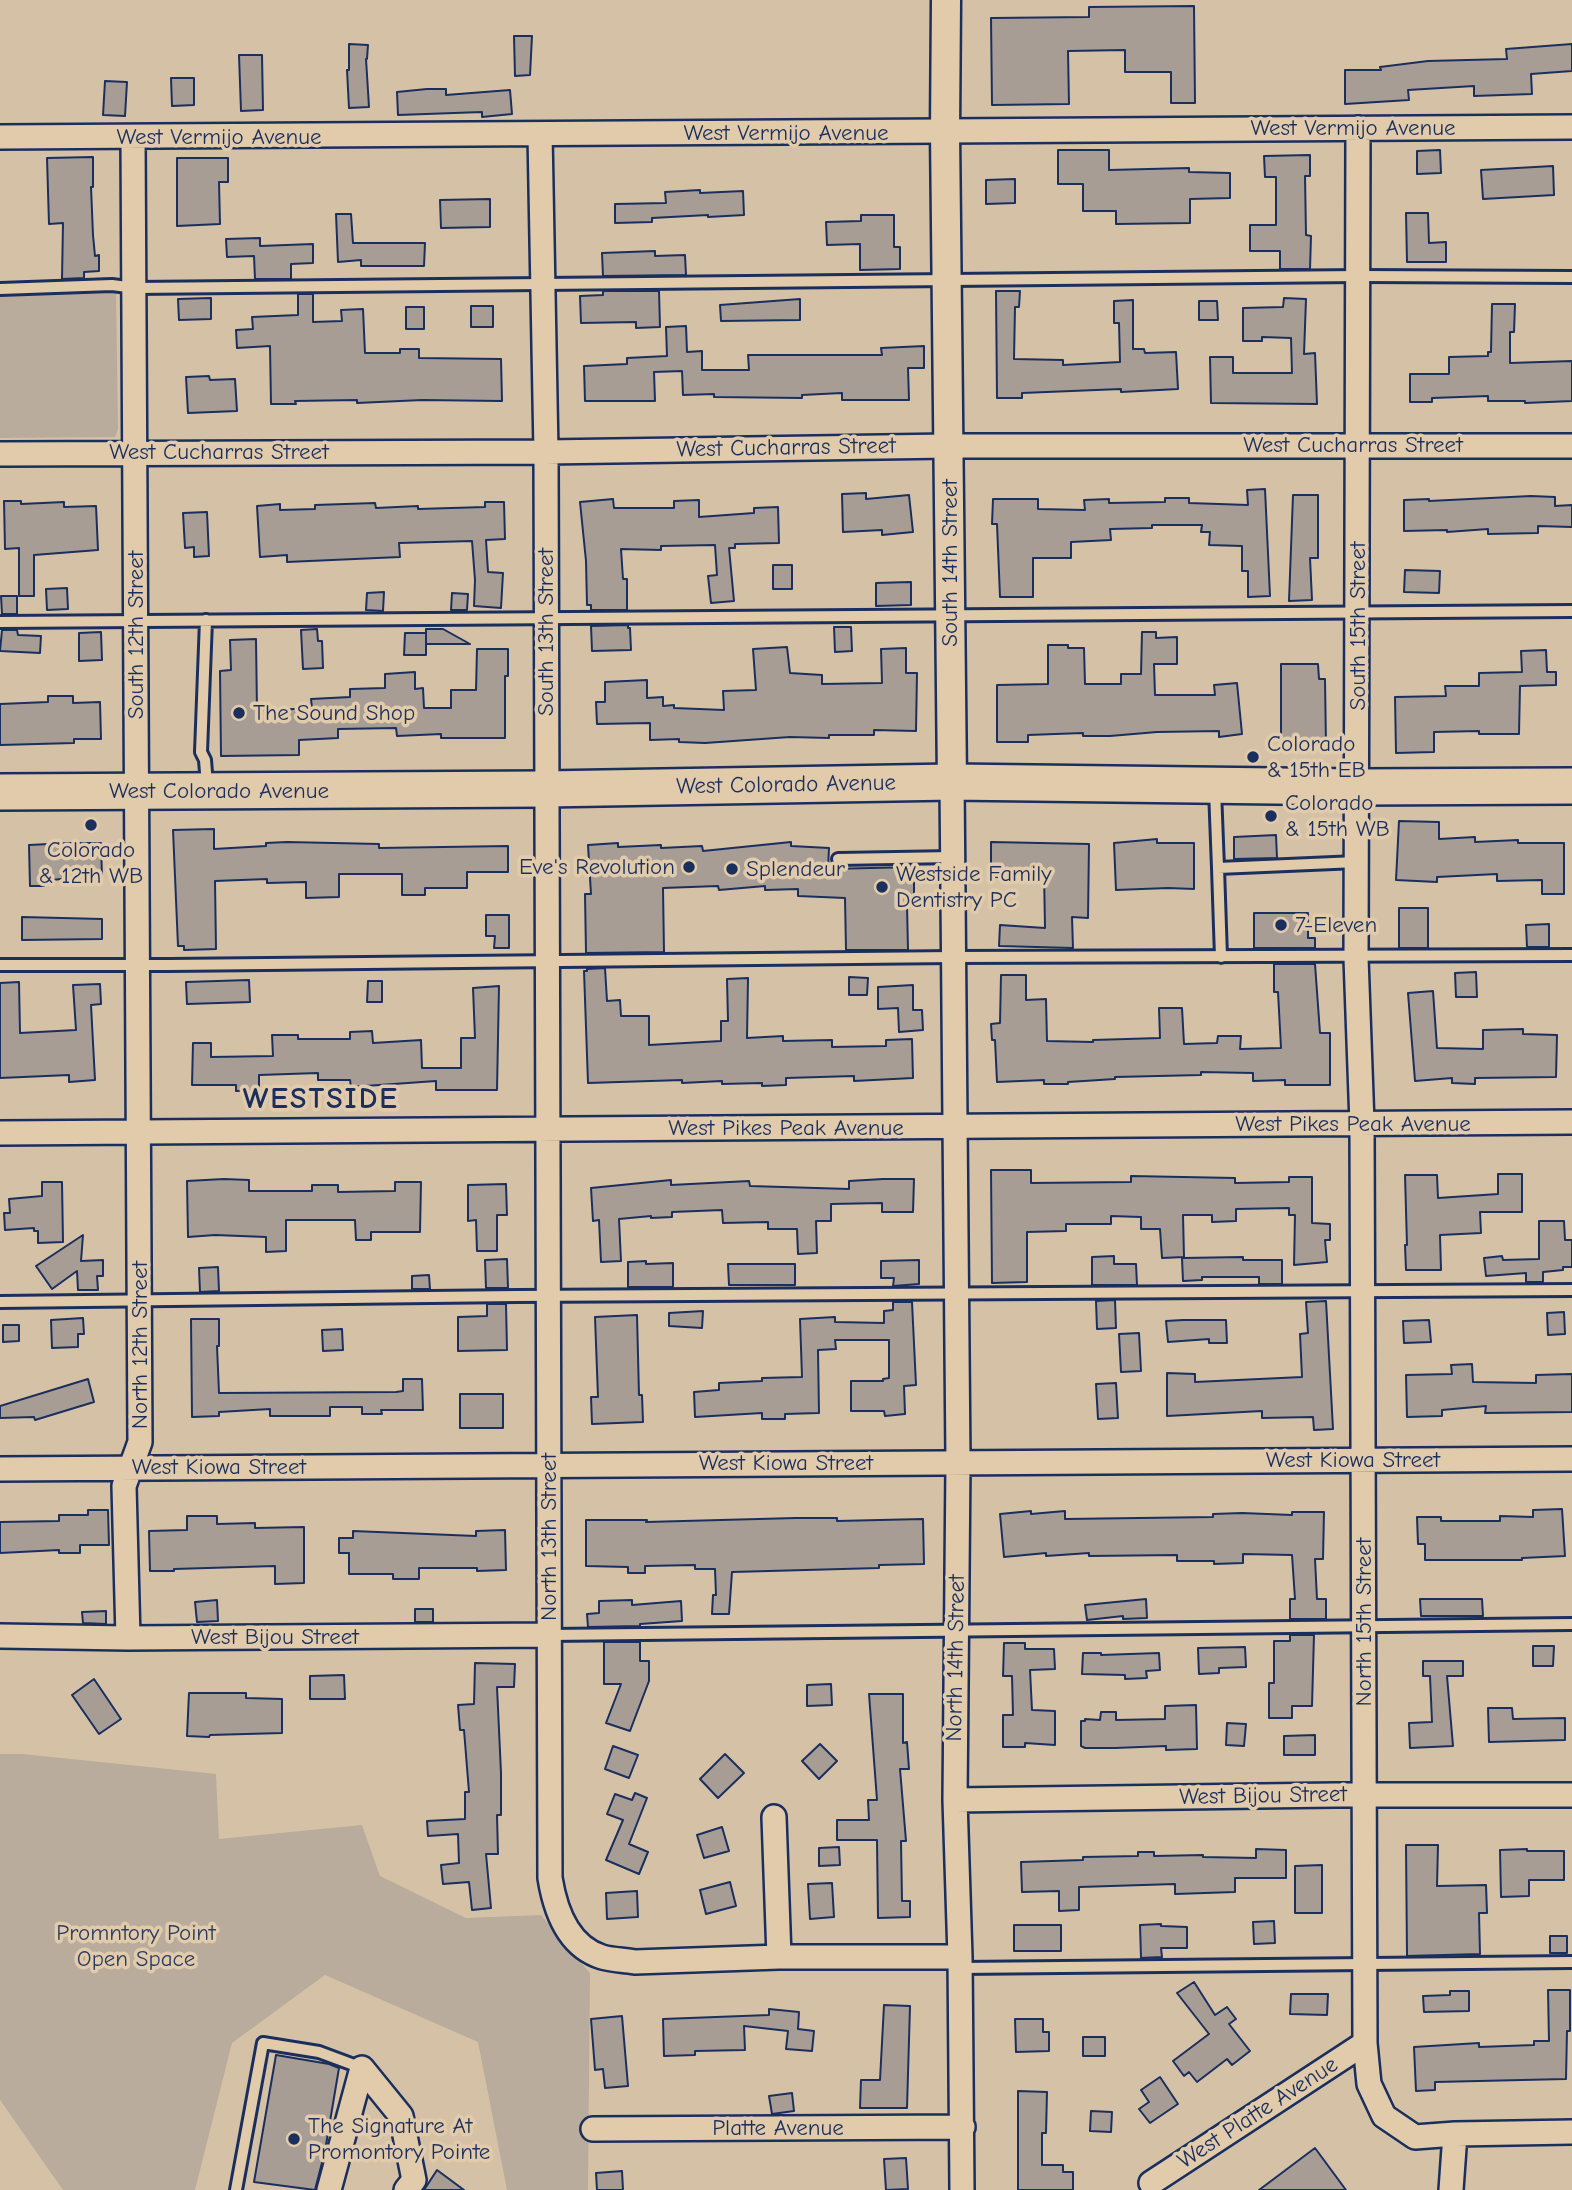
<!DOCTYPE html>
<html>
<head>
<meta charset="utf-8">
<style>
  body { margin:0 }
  canvas { display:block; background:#d5c2a6 }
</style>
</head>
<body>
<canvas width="1572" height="2190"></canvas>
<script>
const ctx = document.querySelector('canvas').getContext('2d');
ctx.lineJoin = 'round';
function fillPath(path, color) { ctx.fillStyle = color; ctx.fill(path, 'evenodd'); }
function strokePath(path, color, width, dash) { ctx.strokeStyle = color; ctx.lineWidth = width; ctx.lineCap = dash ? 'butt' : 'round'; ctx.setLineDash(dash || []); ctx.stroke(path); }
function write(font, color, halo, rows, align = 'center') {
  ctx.font = font + ' "Comic Neue",sans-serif'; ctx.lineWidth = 7; ctx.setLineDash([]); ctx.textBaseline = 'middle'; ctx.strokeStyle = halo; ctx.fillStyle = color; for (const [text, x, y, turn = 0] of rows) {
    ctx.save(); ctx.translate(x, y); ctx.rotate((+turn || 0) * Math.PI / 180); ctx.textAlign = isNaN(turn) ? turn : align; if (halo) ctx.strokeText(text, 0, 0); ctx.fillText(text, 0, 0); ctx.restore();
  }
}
const green = new Path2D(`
  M116,290L118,429L115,437L0,438V294Z
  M0,1754H23L216,1774L219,1839L362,1825L380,1876L466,1918L541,1915L590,1973L588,2190H507L478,2042L325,1975L232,2043L195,2190H63L0,2100Z`);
const building = new Path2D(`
  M1194,6L1195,103H1171V72H1125V50L1068,51L1069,104L992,105L991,18L1089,17V7Z
  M514,36H532L530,75L515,76Z
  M349,44L368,45L367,59H366L369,107L349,108L347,70H349Z
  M1572,44V71L1531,74L1532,94L1474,96V86L1408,90L1409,100L1345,104V70H1381L1380,67L1428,61L1507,59L1506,49Z
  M239,55H262L263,110L241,111Z
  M171,78H194V105L172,106Z
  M105,81L127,82L125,116L103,115Z
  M427,89H446V95L510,90L512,114L482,117V112L398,115L397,92Z
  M1058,150H1109V170L1189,168V172L1230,173V198L1190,199V223L1116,224V211H1083V184H1058Z
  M1440,150L1441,173L1417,174V151Z
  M1310,155V176H1305L1306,235L1311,236L1310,269H1280V251H1250V225H1276V177H1265L1264,156Z
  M93,157V187H91L93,235L95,256L99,255V271L84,272V278L62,279L63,223L49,224L47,158Z
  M177,158H228V182H219L220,224L177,226Z
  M1553,166L1554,195L1483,199L1481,170Z
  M1015,179V203L986,204V180Z
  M700,190V193L743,191L744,215L708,217V215L652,218V222L615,223V204L666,203L665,192Z
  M490,199V227L441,228L440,200Z
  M1406,213H1428L1429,243L1446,242V262H1407Z
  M336,214H351L353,243H425L424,266H361V260L338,262Z
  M861,215H894V247H900V269L860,270V244L827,245L826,222L861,221Z
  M260,238V246L313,244V263L291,264V279H255L254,256L227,257L226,239Z
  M655,251V256L685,255L686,275L603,276L602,253Z
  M603,291H659L660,327L636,328V322L581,323L580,296L603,295Z
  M996,291H1020L1019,307H1015L1014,359L1063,360V365L1120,362L1119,323H1114V301L1133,300V349H1144L1145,353L1176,352L1178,389L1121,392V389L1022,393V398H997Z
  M298,294H313V322L342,321L341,310L363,309L365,353H400V349H419V358L501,359L502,401L422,400L357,403V400L295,401L296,404H271L270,346L237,348L236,330L253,329L252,317L298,315Z
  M211,298V319L179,320L178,299Z
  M1284,298L1306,299L1304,354L1315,353L1317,404L1211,403L1210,357H1233V373H1292L1291,338L1262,337V341H1243V308L1283,307Z
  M800,299V320L721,321L720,305Z
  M1199,301H1217L1218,320H1199Z
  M1492,304H1515L1514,332H1510V363L1572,361V401L1525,403V401H1488V396L1432,398V402H1410V374H1449V357L1488,356V352H1491Z
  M471,306H493V327H471Z
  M406,307H424V329H406Z
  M686,326L687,352L702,351V370H749L748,355H882L881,348L924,346V368H908L909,400H842V393L802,395V398L714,397V394L683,395L682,371L654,372L655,401H585L584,366L627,364V358L667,356L666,327Z
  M209,376L210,380L235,379L237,411L188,413L186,377Z
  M1265,489L1270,596L1248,597V571H1242V546L1209,545L1210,532H1201L1202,525H1152V528L1110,529L1111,540L1071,542V558H1033V597H1000L997,524H992L993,499H1038V509L1085,510L1084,500L1109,499V503L1165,502V498H1189V503L1248,505L1247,490Z
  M866,493V499L909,495L913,532L882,535V530L843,532L842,494Z
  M1293,495H1318V558H1310L1312,600L1289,601Z
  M1531,496L1555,497V506L1572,505V527L1538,526V533L1488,534V529L1447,532V530L1404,531V500L1429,499V501Z
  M613,499L614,508H674V501L699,500V517L754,513V508L778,507L779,543L735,544V548H729L734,601L711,603L708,576L717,575L715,545L661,546V550L621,549L623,579H627V610H591V605H587L586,561L580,502Z
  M4,501H21V504L64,502V507L96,506L98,550L34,555V596H19V548L5,549Z
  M485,502H504L505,539L486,540L488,572L503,573L501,608L474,606L475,580L472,541L399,543L400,557L287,562V555L260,557L257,506L280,504V510L315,509V505L375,503L376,508L418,506V509L485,507Z
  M207,512L209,556L194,557V547L185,548L183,513Z
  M773,565H792V589H773Z
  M1405,570L1440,571L1439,593L1404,592Z
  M911,582V605L876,606V583Z
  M67,588L68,609L47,610L46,589Z
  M384,592L383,611L366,610L367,593Z
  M452,593L468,594L467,610H451Z
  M1,596H17V614H2Z
  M628,625V628H630L631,650L592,651L591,626Z
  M834,627H851L852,651L835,652Z
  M317,629L318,641H322L323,668L303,669L301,630Z
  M426,629H443L470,644H426Z
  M2,630H17L18,635L41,636L40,653L0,651Z
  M101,632L102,660L79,661V633Z
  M1142,632H1156V638L1177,637V664H1154L1155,695H1215L1214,685L1237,683L1242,734L1219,737V731L1157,732L1110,736H1083V733L1028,735V742H997V685L1048,684V645H1068V648H1084L1085,684H1121V674H1141Z
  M405,633H426V655H404Z
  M256,639L257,711L312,708L311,699L350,697V689L385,688V674L415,672V689L423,688L424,708H451V690H476L477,649H508V676H505V738H441V734L397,736L396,728L338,729V738L299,740V755L221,756L220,671L231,670L230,640Z
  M787,647L790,673L822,675V684L882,683L881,649L906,648V673H917L916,731L874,730V735H829V738L790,737L705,743L679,742V739L650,740V723L597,724L596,702H605V682L647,680V698L663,697V706L674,705V708L724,710L723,691L756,690L753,649Z
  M1546,650L1547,672H1556V685L1520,686L1519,734H1479V731L1434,732V752L1396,753L1395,697L1446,696L1445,686H1479V673L1522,672L1521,651Z
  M1281,664H1318L1319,679H1325L1326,746L1281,747Z
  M48,696H73V703L100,702L101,739H74V743L0,745V704L48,702Z
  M1399,821L1439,822V839L1475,837V842L1518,840V843H1564V894H1542V880L1497,881V874L1437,877V882L1396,880Z
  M214,829V849L266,846V843L287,842L379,844V848L508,846V872H467V888H425V895H402V874H339V897L306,898V882L267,883V879L215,881L216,949L184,950V946H178L173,830Z
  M1276,835L1277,858L1234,859V837Z
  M1157,839V843H1194V889L1168,888L1116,890L1114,843Z
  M791,842V846L829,848L828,869L914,867V905H907L908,950H846L845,898L798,896V889L765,890V886L719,890L718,886L663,888L664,952L586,953L585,894H591L588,845L618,843V847L661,845V848L702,846L703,851Z
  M991,842L1089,844L1088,918L1072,917L1073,948L999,946L1000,925L1045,928L1044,872L1009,871V877H991Z
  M69,843H101L102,878L61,879L44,881V886H30L29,845Z
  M1399,908H1428V948H1399Z
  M1254,913H1308V938H1315V948H1254Z
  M486,915H509V948H494L495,936H486Z
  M22,917L102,919V939L22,940Z
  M1549,924V947H1527L1526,925Z
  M1274,964H1315L1320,1033H1330V1085H1285V1080L1253,1081V1073L1201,1072V1075L1115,1077V1079L1068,1082V1084H1044V1080L997,1082L995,1040H992L991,1024L1000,1023L1001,975H1026V1000L1046,999L1047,1041L1093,1042V1040L1160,1038L1159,1008H1182L1184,1044L1217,1043L1218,1036H1241L1240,1049L1281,1048L1278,992H1274Z
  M605,968L607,1001L620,1000L621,1016H649V1045L721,1041V1021H728L727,979L748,978L747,1038L783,1036V1041L832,1040V1047L886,1046V1040L912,1039L913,1078L854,1081V1076L786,1078V1085L762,1086V1083L722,1084V1081L682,1083V1080L588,1083L584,971H587V969Z
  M1476,972L1477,997H1456L1455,973Z
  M849,977L868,978L867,995H849Z
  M249,980L250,1002L187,1004L186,982Z
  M368,981H382V1002H367Z
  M19,982L20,1033L76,1030L73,985L100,984L101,1004L91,1005L95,1080L69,1082V1075L0,1078V983Z
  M913,985V1010H922L923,1030L899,1032L898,1008L878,1009V987Z
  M499,986L497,1090H436V1081L351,1087L350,1080H318V1073L259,1075V1090L236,1091V1085H192L193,1043H211V1057L273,1056L272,1035H298V1039H350V1032L372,1031L373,1043L421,1040L422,1068H461V1038H475L473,988Z
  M1433,991L1437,1048L1483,1049V1030L1523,1029V1034L1557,1035L1556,1077L1475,1078V1084L1452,1083V1078L1415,1081L1408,993Z
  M991,1170H1031V1183L1131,1182V1176L1235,1178V1183L1289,1182V1177H1312V1223L1330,1224V1240H1325L1327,1262L1294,1265L1295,1215H1289V1208L1236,1209V1221L1212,1222V1215H1183L1184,1257L1162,1258L1160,1229H1141V1217L1111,1216V1224H1066V1231L1027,1232V1282L992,1283Z
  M1498,1174H1522V1212H1480L1481,1233L1440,1235L1441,1270H1406L1405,1245H1407L1405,1175H1437L1438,1198L1498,1194Z
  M224,1179L249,1180V1191H312V1185H338V1192L395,1191V1182H421L420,1232H371V1240H356L355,1220H286V1251L266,1252V1237L215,1235L188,1237L187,1181Z
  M883,1179H914L913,1212H882V1203L831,1204V1221H816L817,1253L798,1254L797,1229H768V1222L723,1223L722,1210L672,1212V1217L651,1218V1216L619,1219L621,1261L601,1262L599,1220L593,1221L591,1188L671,1180V1185L749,1181L750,1186L849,1189V1181Z
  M42,1182H62L63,1242L38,1243V1231H34V1228L5,1230L4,1213H10L9,1199L42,1196Z
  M506,1184L507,1215H497V1251H477L476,1220L468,1221V1185Z
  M1539,1221H1564L1565,1240H1572V1267H1563V1270L1543,1272V1282H1526V1273L1486,1276L1484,1258L1502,1256L1503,1260L1539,1259Z
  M83,1235L81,1261L103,1260V1276H97L98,1290H78L77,1271L52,1289L36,1266Z
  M1114,1256V1264H1136L1137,1285H1092V1257Z
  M1243,1257V1260H1282V1284H1259V1277H1202V1280L1183,1281L1182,1258Z
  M507,1259L508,1288H486L485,1260Z
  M919,1260V1284L893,1286L894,1278H881V1261Z
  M646,1261V1264L673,1263V1287H628V1262Z
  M728,1264H795V1285H729Z
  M218,1267L219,1291L200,1292L199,1268Z
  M429,1275L430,1289H412V1276Z
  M1115,1300L1116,1328L1097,1329L1096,1301Z
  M1326,1301L1333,1429L1314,1430L1313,1417L1262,1418V1411L1167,1416V1373L1195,1374V1382L1302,1377L1300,1334L1308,1333L1306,1302Z
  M893,1302H912L916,1385L904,1386L905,1414L885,1416L884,1411H851V1381H883V1379L889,1378V1340H835L836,1349L818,1350L819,1413L785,1414V1419H762V1413L695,1417L694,1392L719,1390V1383L762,1381V1378L802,1377L800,1319L835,1317V1322L884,1323V1311L893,1310Z
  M487,1304H506L507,1350L458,1351V1317L487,1316Z
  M703,1311L702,1328L669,1326V1313Z
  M1564,1312L1565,1334L1548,1335L1547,1313Z
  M637,1315L639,1395H642L643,1422L592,1424L591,1397H598L595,1317Z
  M83,1318L84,1334H78V1347L52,1348L51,1320Z
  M191,1319H219V1346H217L219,1393L396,1392L403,1391V1379H422L423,1410H381L382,1414H362V1407H330V1416H270V1409L219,1412V1416L192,1417Z
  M1183,1320H1226L1227,1343H1209V1339L1168,1342L1166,1321Z
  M1429,1320L1431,1342L1404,1343L1403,1321Z
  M3,1325H19V1341L3,1342Z
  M342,1329L343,1350L323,1351L322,1330Z
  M1139,1333L1141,1371L1121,1372L1119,1334Z
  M1472,1364L1473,1382L1536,1383V1375L1572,1374V1412L1485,1413L1486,1406L1442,1410V1416L1407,1417L1406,1375L1452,1374L1451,1365Z
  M88,1379L94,1402L35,1420L34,1417L0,1418V1406Z
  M1116,1383L1118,1418L1098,1419L1096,1384Z
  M460,1394H503V1428H460Z
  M1562,1509L1565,1556L1522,1558V1560H1425V1544H1418L1417,1517H1441V1521H1500V1516L1533,1517V1510Z
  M88,1510H108L109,1545H80V1553H59V1550L0,1553V1522L59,1521V1515H88Z
  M1031,1511V1514L1065,1511V1519L1213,1517V1514L1242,1513L1292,1515V1512H1324L1323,1559H1315L1317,1599H1326V1619H1290V1599H1295L1292,1555L1243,1554V1563L1214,1564V1561H1177V1555L1089,1556V1553L1046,1556V1553L1004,1557L1000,1514Z
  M187,1516H217V1524L255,1523V1528L304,1527V1583L275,1584V1566L174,1569V1571H150L149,1531L187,1530Z
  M796,1518H837V1521L923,1519L924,1564L879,1565V1568L732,1572L729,1614H712L713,1595H716L715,1569H695V1565L645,1566V1573H628V1567L586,1566V1520H647L646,1522Z
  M505,1530L506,1570L477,1571V1568H419V1579H393V1574H349V1553H339V1538H353V1531L476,1536V1531Z
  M1146,1599L1147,1618L1123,1619V1616L1087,1620L1085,1605Z
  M1420,1599H1482L1483,1616H1421Z
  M217,1600L218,1621L197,1622L195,1602Z
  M632,1600V1605L681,1601L682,1621L640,1624V1626L588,1627L587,1614L599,1613V1601Z
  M415,1609H433V1622H415Z
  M106,1611V1624L83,1623L82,1612Z
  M1290,1635H1314L1312,1706H1292V1718H1269V1683H1274V1641H1290Z
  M604,1642H640V1661H649V1681L630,1731L606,1723L621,1684H604Z
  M1004,1643H1025V1649H1054L1055,1669L1030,1670L1032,1710L1055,1711V1745L1025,1743V1747H1003V1715H1013L1012,1676H1003Z
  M1533,1646H1554L1553,1666H1533Z
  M1245,1647L1246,1667L1219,1668V1673L1199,1674L1198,1648Z
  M1083,1653H1101V1655L1159,1653L1160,1670L1146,1671L1147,1678L1125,1679V1675L1082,1674Z
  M1423,1661H1463V1676H1447L1453,1746L1410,1748L1409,1723L1432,1722L1430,1676H1423Z
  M475,1663L515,1664L514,1687H497L501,1773V1815H497L498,1854H486L491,1908L472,1910L469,1882L443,1884L441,1865L459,1863L458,1834L428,1836L427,1821L465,1819V1792H469L464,1730H460L458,1705L474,1704Z
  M344,1675L345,1699H310V1676Z
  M94,1679L121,1719L99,1734L72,1695Z
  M831,1684L832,1705L807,1706V1685Z
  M189,1693H246V1698L282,1699V1733L210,1735L209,1737L187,1736Z
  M869,1694H903V1743L907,1742L909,1769H900L906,1841H901L902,1901H910V1917L878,1918L877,1840H837V1820H869L868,1800H877Z
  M1196,1705L1197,1749L1166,1750V1746L1115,1748H1085L1081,1746V1721H1085V1719L1100,1720L1101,1712H1116V1720L1165,1719V1706Z
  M1488,1708H1512L1513,1719L1565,1718V1740L1489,1742Z
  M1227,1723L1246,1724L1244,1746L1226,1745Z
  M1315,1735V1755H1284V1736Z
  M820,1744L837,1761L819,1779L802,1761Z
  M613,1746L638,1755L629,1778L605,1769Z
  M725,1754L744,1773L718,1798L700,1779Z
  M635,1793L647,1798L629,1844L648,1852L639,1874L606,1860L623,1820L607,1814L615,1794L632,1800Z
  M722,1827L729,1851L704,1858L697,1835Z
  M1406,1845H1438L1437,1886L1486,1885L1487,1913H1479L1480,1954L1407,1956Z
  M839,1847L840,1865L819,1866V1848Z
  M1256,1849L1286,1850V1878H1235V1892L1175,1894V1884L1079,1887V1910L1059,1911V1891L1022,1892L1021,1862L1083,1860V1857L1138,1856V1852H1154V1856L1203,1855V1857L1256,1858Z
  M1527,1849V1851H1564V1880H1529V1896L1501,1897L1500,1850Z
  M1322,1865V1913H1295V1866Z
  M730,1882L736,1906L706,1914L700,1890Z
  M832,1883L834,1917L810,1919L808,1884Z
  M637,1891L638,1917L607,1919L606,1893Z
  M1274,1921L1275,1943L1254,1944L1253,1922Z
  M1161,1924V1926L1187,1927V1948H1161L1162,1957L1141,1958L1140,1925Z
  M1014,1925H1061V1951H1014Z
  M1550,1936H1567V1953H1550Z
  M1194,1982L1215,2015L1227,2007L1236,2019L1229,2024L1250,2051L1232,2065L1227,2059L1197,2082L1189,2072L1184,2076L1173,2061L1209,2034L1177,1993Z
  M1548,1990H1570V2031H1567L1566,2079L1435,2082V2090L1416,2091L1414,2047L1479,2043V2047L1534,2045V2041H1549Z
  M1450,1991H1469V2011L1424,2012L1423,1996L1450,1995Z
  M1291,1994H1328L1327,2015L1290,2014Z
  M884,2005L910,2006L907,2108H860L861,2080H880Z
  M769,2009L799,2012L798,2029L814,2031L812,2051L786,2049L788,2031L744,2026L745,2050L695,2051V2055L664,2056L663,2019L769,2015Z
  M622,2016L628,2086L605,2088L603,2069L595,2070L591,2019Z
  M1015,2019H1043V2032H1049V2051L1016,2052Z
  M1083,2037H1105V2056H1083Z
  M276,2055L329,2064L339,2068L325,2151L315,2190L254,2182Z
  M1160,2077L1178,2104L1150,2123L1139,2109L1149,2102L1141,2090Z
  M1018,2091L1047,2092L1046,2133H1042V2165H1063V2172H1073V2190H1018Z
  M792,2093L794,2111L772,2114L769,2096Z
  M1091,2111L1112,2112L1111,2132L1090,2131Z
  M1315,2148L1346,2190H1259Z
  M906,2158L908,2189L886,2190L884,2159Z
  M437,2170L464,2190H424Z
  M622,2171L623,2190H597L596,2173Z`);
const service = new Path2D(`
  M0,289L112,285L135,288L1359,276L1572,277
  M206,620L201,752L205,760L207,785
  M0,622L1572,611
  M1215,790L1218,868L1357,862
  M838,859L953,857
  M1218,868L1221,957
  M0,965H169L954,957L1572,955
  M0,1302L517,1296L1572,1290
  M549,1635L1572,1624
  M960,1968L1572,1962
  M236,2190L263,2043L319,2052L362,2068`);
const minor = new Path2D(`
  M1358,128L1356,958L1362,1124L1365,2043L1369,2084L1384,2116L1415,2137L1455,2134L1572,2132
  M540,134L546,452L550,1878C555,1909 567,1946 602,1957C612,1960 624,1960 635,1962L779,1957H960
  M0,137L1572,127
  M0,454L546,452L949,446H1572
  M952,782L958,1462L955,1800L960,1957L962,2190
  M0,1133L1572,1122
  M0,1469L1572,1459
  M0,1636L128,1638L549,1635
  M128,1638L124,1486L140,1442L133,137
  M955,1800L1336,1795H1572
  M774,1817L779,1957
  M593,2129L963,2127
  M1151,2183L1365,2043
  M329,2190L362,2068L401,2116L414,2180L406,2190
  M1451,2190L1455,2134`);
const tertiary = new Path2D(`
  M946,0L945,132L952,782`);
const primary = new Path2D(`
  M0,792L545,789L952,782L1357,787L1572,786`);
const markers = [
  [239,713,7,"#1b2f5e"],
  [1253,757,7,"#1b2f5e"],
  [1271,816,7,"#1b2f5e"],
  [91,825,7,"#1b2f5e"],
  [689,867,7,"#1b2f5e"],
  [732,869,7,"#1b2f5e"],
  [882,887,7,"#1b2f5e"],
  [1281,925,7,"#1b2f5e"],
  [294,2139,7,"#1b2f5e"]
];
const streetNames = [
  ["West Vermijo Avenue",1353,128],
  ["West Vermijo Avenue",786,133],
  ["West Vermijo Avenue",219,137],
  ["West Cucharras Street",1353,445],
  ["West Cucharras Street",786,448,-1],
  ["West Cucharras Street",219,452],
  ["South 14th Street",950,563,-90],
  ["South 15th Street",1358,626,-90],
  ["South 13th Street",546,632,-90],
  ["South 12th Street",136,635,-90],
  ["West Colorado Avenue",786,785,-1],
  ["West Colorado Avenue",219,791],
  ["West Pikes Peak Avenue",1353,1124],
  ["West Pikes Peak Avenue",786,1128],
  ["North 12th Street",140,1345,-90],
  ["West Kiowa Street",1353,1460],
  ["West Kiowa Street",786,1463],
  ["West Kiowa Street",219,1467],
  ["North 13th Street",549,1537,-90],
  ["North 15th Street",1364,1622,-90],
  ["West Bijou Street",275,1637],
  ["North 14th Street",956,1658,-89],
  ["West Bijou Street",1263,1796,-1],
  ["West Platte Avenue",1258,2113,-33],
  ["Platte Avenue",778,2128]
];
const poiNames = [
  ["The Sound Shop",253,713],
  ["Colorado",1267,744],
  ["& 15th EB",1267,770],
  ["Colorado",1285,803],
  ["& 15th WB",1285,829],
  ["Colorado",91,850,"center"],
  ["& 12th WB",91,876,"center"],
  ["Eve's Revolution",675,867,"right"],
  ["Splendeur",746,869],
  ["Westside Family",896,874],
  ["Dentistry PC",896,900],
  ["7-Eleven",1295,925],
  ["The Signature At",308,2126],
  ["Promontory Pointe",308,2152]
];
const parkNames = [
  ["Promntory Point",136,1933],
  ["Open Space",136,1959]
];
const districtNames = [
  ["WESTSIDE",321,1100]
];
fillPath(green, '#b9ac9c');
fillPath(building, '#a79d95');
strokePath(building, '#1b2f5e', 2);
strokePath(service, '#1b2f5e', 16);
strokePath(minor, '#1b2f5e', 28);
strokePath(tertiary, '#1b2f5e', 33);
strokePath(primary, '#1b2f5e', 40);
strokePath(service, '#e1cbab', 10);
strokePath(minor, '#e1cbab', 23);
strokePath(tertiary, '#e1cbab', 28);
strokePath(primary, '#e1cbab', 35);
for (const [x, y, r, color] of markers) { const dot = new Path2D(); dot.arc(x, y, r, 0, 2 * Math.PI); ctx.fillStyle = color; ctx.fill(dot); strokePath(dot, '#e1cbab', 2.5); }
write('23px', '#1b2f5e', '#e1cbab', streetNames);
write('23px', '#1b2f5e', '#e1cbab', poiNames, 'left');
write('23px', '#2b3c64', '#e1cbab', parkNames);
ctx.letterSpacing = '2px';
write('bold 30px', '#1b2f5e', '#e1cbab', districtNames);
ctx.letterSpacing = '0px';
</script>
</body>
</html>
